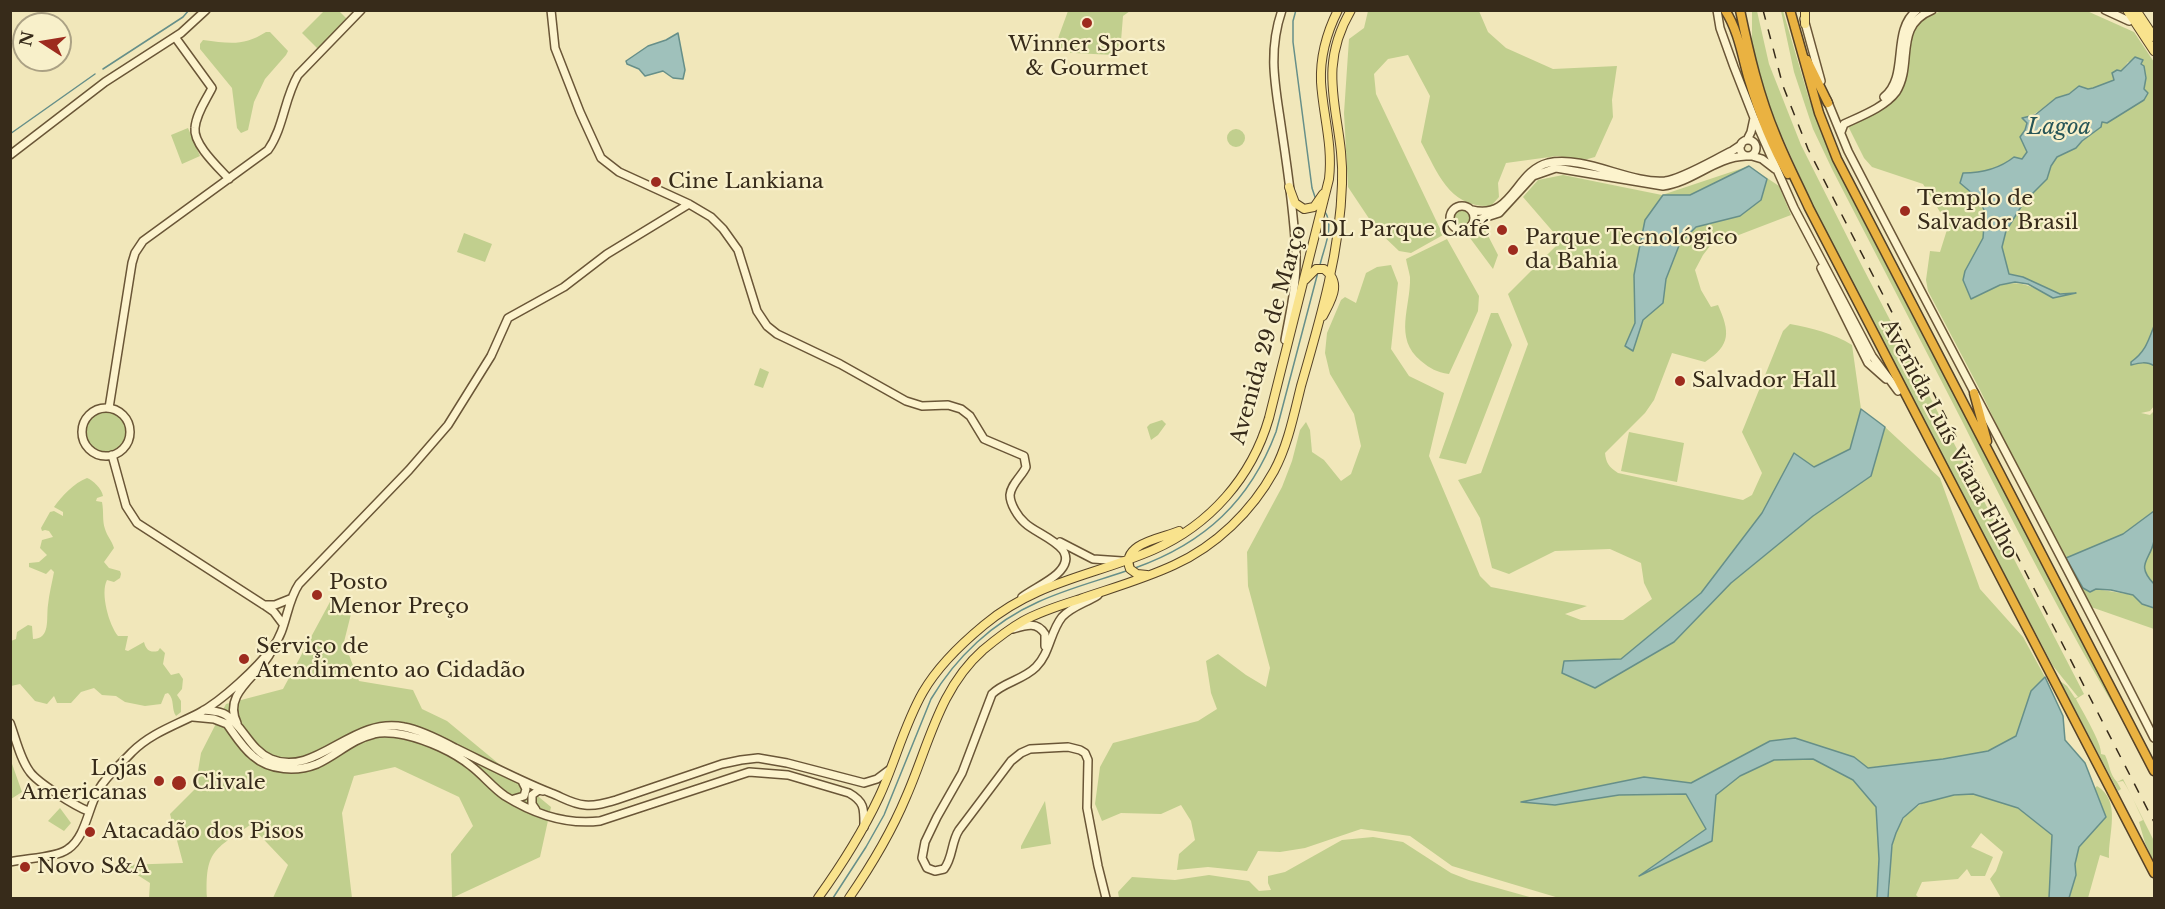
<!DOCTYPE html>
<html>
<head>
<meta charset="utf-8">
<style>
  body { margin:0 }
  #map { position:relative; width:2165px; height:909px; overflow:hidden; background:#f1e7ba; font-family:"Libre Baskerville",serif }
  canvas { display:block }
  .frame { position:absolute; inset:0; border:12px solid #372b1a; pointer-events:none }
  .north { position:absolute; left:12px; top:12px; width:60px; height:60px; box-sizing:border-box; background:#f8f0ca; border:2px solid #aba184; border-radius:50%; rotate:282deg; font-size:16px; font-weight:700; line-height:24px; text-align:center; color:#372b1a }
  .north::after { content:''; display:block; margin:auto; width:21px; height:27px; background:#9d2b1e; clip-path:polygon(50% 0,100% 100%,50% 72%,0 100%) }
</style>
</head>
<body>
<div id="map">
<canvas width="2165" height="909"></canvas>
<div class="frame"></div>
<div class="north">N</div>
</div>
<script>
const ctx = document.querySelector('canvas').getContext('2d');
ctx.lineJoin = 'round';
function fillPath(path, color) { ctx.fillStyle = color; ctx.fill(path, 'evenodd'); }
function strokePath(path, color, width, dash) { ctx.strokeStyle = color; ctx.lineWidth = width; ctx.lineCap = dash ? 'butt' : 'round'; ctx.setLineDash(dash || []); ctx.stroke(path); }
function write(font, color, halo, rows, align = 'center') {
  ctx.font = font + ' "Libre Baskerville",serif'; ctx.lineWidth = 4.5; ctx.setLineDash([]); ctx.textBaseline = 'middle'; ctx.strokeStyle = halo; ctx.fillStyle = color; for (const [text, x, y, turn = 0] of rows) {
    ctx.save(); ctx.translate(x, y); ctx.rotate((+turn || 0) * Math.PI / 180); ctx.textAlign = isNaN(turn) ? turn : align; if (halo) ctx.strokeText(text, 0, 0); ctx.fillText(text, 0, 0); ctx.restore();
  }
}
const green = new Path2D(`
  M324,11H339L347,19L318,49L302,33Z
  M1068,11H1130L1123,16L1121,41L1114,55L1053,52Z
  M1368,11H1479L1488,32L1506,48L1553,69L1617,66L1612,100L1613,117L1595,157L1584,160L1557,156L1506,163L1498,183L1499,197L1491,206C1449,208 1438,173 1421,142L1430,96L1408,55L1388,59L1374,74L1376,94L1443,235L1411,253L1399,251L1376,229L1348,187L1344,113L1349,39L1364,28Z
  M1752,11H1757L1769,64L1801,145L1862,266L2084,694L2076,699C2082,711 2102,743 2101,754L2105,755C2110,765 2109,773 2117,782L2123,779L2154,841V862L2145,843L2139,822L2143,820C2136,806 2131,793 2123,781L2117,782L2121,789L2118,791L2060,681L2067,686L2075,698L2078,697L2053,666L1823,229L1770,109L1762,82L1752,47Z
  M1781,11H1783L1809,99L1841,178L2127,728C2067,628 2013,523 1961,419L1833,171L1813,129L1794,72Z
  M1943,11H2087L2134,32L2154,62V326C2149,342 2145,352 2131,362V364C2140,364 2147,360 2154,366V406L2150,411L2141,413L2150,415L2154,411V511L2123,534L2066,558L2096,589L2133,595L2142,604L2154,608V629L2091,607L2063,554L2042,520L1981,392L1928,291L1926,280L1930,251L1940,252L1951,217L1940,212L1923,184L1872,167L1864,158L1848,126C1863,117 1888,108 1899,93C1920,62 1890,24 1943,11ZM2143,60L2141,65L2146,78L2144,89L2101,122V127L2082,141L2076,148L2057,157L2051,166L2047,179L2024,202L2006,231L2002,248L2009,274C2031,279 2048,295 2071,294L2053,298C2017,277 2008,280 1971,298L1965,271L1983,238L1985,212L1979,199L1963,186L1967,173C1982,175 2002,167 2014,157L2021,159L2027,152L2023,143L2027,123L2023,118C2041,114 2045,103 2058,98C2066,95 2072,92 2079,86L2088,89L2093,88L2114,80L2112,73L2121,71L2128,62Z
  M266,32H270L288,51L286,55L265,79L254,102L248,130L241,133L237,128L232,88L200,49V44L203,40C228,43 243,47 266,32Z
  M188,128L200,156L182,164L171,135Z
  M1227 138a9 9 0 1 1 18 0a9 9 0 1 1-18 0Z
  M1749,166L1779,186L1791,215L1710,246L1703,255L1695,270L1701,290L1711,307L1718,305C1730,332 1731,345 1705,362L1672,353L1654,400L1645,413L1605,453C1606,463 1609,467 1618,473L1743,500L1752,495L1762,473L1742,432L1783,331L1790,324C1811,328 1833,333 1852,345L1861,409L1850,449L1813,467L1794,453L1762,513L1701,593L1621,659L1564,661L1595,688L1674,642L1731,583L1813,516L1871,476L1885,427L1940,478L1980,589L2023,637L2045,677L2031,691L2016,736L1988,751L1943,759L1867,768L1854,757L1794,738L1770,741L1691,783L1644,777L1524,802L1555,805L1619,795L1686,794L1706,829L1643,873L1711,841L1716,795L1740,776L1774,760L1813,759L1853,780L1876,807L1879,859L1877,898H1559L1452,866L1410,836L1361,829L1305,848L1280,852L1258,851L1247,871L1208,867L1177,870L1179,854L1195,840L1191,821L1181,805L1161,814L1121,813L1102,821L1095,804L1100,767L1113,743L1198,721L1217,709L1211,693L1206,661L1218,654L1246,675L1266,687L1270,668L1248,586L1247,552L1282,487L1292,461L1300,430L1306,422L1310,430L1312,452L1324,460L1341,481L1351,474L1361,446L1354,414L1330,374L1325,353L1327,333L1341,300L1345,297L1356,303L1366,273L1377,267L1391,265L1398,283L1391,349L1409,376L1444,393L1429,456L1480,576L1491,587L1587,606L1565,614L1581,620H1623L1652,599L1644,583L1641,563L1610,549L1555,551L1509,574L1492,568L1480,518L1458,480L1481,473L1528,344L1508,294L1561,241L1523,197L1538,180L1563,175L1662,195Z
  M1452 218a10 10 0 1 1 20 0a10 10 0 1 1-20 0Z
  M1483,226L1498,255L1493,269L1470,238Z
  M464,233L492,244L485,262L457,252Z
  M1447,239L1479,296L1478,311L1449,374C1436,372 1431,369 1421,361C1393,338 1411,307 1410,277C1409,271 1407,265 1406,259Z
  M1491,313H1498L1512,345L1466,464L1439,458Z
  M760,368L769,372L763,388L754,385Z
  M86 432a20 20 0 1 1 40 0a20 20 0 1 1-40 0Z
  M1162,420L1166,424L1158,435L1151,440L1147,427L1150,424Z
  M1629,432L1684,443L1677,482L1621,471Z
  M87,478C93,480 102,489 103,496L97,498L96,501L102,502C104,512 102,520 105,529C107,536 112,541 114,548L104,562L109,568L120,571L121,574L120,578L114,582L107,580C100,593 109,625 118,636H128L125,650L128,651L144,642C146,650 150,653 158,651L160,648L165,653L163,664L171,675L179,673L183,679L182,689L177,695L181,701V712L176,716C171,709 175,699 168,693L165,694L161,704L145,706L125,702L116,696L102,695L94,688L81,692L71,703H57L54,696L47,704L35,701L20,684L11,686V641L16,639L17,632L28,625L32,626L33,639C51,639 46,618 48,605C49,594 52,583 54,572L51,569L46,574L29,567V563L39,562L47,555L40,548L42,540L53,537L49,531L45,530L42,531L41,528L50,512L54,511L63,516V512L54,507C62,496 74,483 87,478Z
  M2154,543V584C2141,571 2142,558 2154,543Z
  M331,600L352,610L344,642L359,681L413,690L422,709L447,721L551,807L540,857L452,898L451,854L473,826L459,797L395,767L354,776L342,813L352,898H273L288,865L250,825C214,850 205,851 207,898H149L150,883L122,865L183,863L170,814L195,789L201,753L226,704L283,689Z
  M11,761L22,792L11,799H10Z
  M2097,786C2122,801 2108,834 2109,858L2100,855L2088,898H2069L2076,875L2075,864L2079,847L2106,817L2095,788Z
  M1973,794L2018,808L2052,835L2049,898H2001L1990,879L1996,871L2003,852L1981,833L1971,847L1993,857L1985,876H1971L1967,869L1958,879L1922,882L1916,895L1919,898H1888C1891,887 1890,877 1890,866C1893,809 1921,796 1973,794Z
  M1045,801L1051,844L1021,849V846Z
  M60,808L71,823L64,831L48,821Z
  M1373,837L1403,842L1451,873L1469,880L1533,898H1119L1118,892L1132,877L1175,880L1209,875L1249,881L1259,891L1271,890L1268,883V876L1285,872L1342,840Z`);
const water = new Path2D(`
  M678,33L685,70L683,79L673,78L663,71L645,76L639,69L627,64L626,61L648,46L666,40Z
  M2135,57L2143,60L2141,64L2144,66L2146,78L2144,89L2148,93L2144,100L2107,123L2102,122L2101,127L2082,141L2076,148L2057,157L2051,166L2047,179L2024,202L2006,231L2002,247L2009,274L2023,277L2060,294L2076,293L2053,298L2028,284L2015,282L2000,285L1971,299L1963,280L1965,271L1983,238L1985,212L1979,199L1960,183L1963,173C1981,173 1999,169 2014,157L2022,159L2027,152L2020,137L2025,130L2027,123L2022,118L2035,115L2056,98L2069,94L2079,86L2088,89L2093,88L2114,80L2112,73L2117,70L2121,71Z
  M1749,166L1767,179L1761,200L1740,216L1696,227L1680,243L1666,279L1663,303L1643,320L1633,351L1625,346L1635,323L1634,275L1645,220L1663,195H1690Z
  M2154,326V366C2147,361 2139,363 2131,365V362C2145,352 2148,342 2154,326Z
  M1861,409L1885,427L1871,476L1813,516L1731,583L1674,642L1595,688L1562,673L1564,661L1621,659L1701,593L1762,513L1794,453L1814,467L1850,449Z
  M2154,511C2155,520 2157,532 2154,541C2150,561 2135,564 2154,584V608L2142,604L2133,595L2111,590L2096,589L2090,592L2083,588L2066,558L2123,534Z
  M2045,677L2063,716L2065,740L2085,763L2106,817L2079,847L2075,864L2076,875L2069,898H2049L2052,835L2018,808L1973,794L1954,795L1919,804L1903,818L1896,833L1892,845L1888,898H1877L1879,859L1876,807L1853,780L1813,759L1774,760L1740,776L1716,795L1712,841L1639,876L1706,829L1686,794L1619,795L1555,805L1521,802L1644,777L1691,783L1770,741L1795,738L1854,757L1868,768L1943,759L1988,751L2016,736L2031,691Z`);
const stream = new Path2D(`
  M1296,10L1293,21V42L1312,188L1315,197
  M103,69L183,17L189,10
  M10,134L95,74
  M1320,265C1323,250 1335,226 1325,212
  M1135,568C1205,543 1250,501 1276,432L1318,272
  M833,898L866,847L884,815L931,699C956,657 993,622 1038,602C1066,589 1097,581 1126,571`);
const secondary = new Path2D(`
  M551,10L555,48L580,112L601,158L619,172L689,204L711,217L723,229L738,250L757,311L767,326L777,334L840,364L906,401L922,406L948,405L961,409L970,416L984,439L1024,456L1026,467C1022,476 1011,484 1010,495C1010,504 1018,517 1025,523C1038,536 1085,548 1057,574C1047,583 1033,589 1022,597
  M1282,10C1267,54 1276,88 1282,132C1288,172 1294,214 1296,254C1297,284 1290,312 1285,340
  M1717,10L1720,28L1734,67L1754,118L1794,208L1872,356L1898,391
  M2105,10L2129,21
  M1804,19L1821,81
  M175,37L212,88C206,100 196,114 195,128C193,144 218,167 229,179
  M1884,97C1910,76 1890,31 1917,10
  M1827,100L1848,151C1949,347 2055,542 2154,738
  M1841,132L1844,124C1861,116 1885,107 1896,92C1914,64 1893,26 1932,10
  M1740 148a8 8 0 1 1 16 0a8 8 0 1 1-16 0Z
  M1747,140L1751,132L1754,118
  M10,155L105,82L181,33L206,10
  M1752,156L1762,159L1775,169
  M1450 218a12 12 0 1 1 24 0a12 12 0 1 1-24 0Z
  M1472,210C1513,220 1515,171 1548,163C1585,155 1630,184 1665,181C1682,179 1715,159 1732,151L1741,145
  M1474,221L1499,213L1533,176L1556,168L1663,186C1693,182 1715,157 1746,156
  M1821,268L1868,363L1886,379
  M109,408L132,263L135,253L143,241L268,150C284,127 284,99 298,75L361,10
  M82 432a24 24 0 1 1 48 0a24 24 0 1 1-48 0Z
  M112,455L126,506L137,523L264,605L274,612L283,624
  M1060,542L1093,559L1122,561
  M1098,595C1086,603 1072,606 1062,617C1050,632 1050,653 1036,667C1023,680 1004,682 992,694L962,773L937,817L925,842L922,858L927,868L935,871L944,869C953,858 951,842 959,830L1011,761L1021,753L1030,749L1068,747L1080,750L1085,753L1088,760L1087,808L1098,866L1106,898
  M264,605H275L290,599
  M1013,629C1026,625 1037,621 1045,634V646
  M204,710C211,711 220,711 226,715C244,727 250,750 271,759C316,778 352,716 404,727C421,730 440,740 455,748C486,763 518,780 551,793C562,797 572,804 585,805C596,806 606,803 616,800L722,764L741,760L758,758L787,763L864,783L877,779L889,770
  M193,717L214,719L227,724C235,735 242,747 253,756C270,771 297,772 317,764C337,755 352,739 374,734C384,731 395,733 405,735C427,740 454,752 471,766C483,775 493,788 505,796C534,814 567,825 600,821L749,772L788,775L849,793C865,802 864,809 864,827
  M10,723C16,739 20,759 30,772C38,783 75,806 88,811
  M237,723C222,693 259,676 271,652
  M514,799L524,796L526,789L522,781
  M536,810L532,804V795L539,790L543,791
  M10,862C26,858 56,858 68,849C86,837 88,807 99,789C107,775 121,764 132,752C151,733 176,725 199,713C222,701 257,668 273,647C287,629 286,603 299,584L409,470L448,425L491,356L508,318L564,287L607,254L689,204`);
const primary = new Path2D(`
  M1805,10V24
  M2127,10L2154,51
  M2136,10L2154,37
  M1289,187L1295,203L1304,209L1314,207L1323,194
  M1305,280L1316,269H1324C1343,283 1331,300 1323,316
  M1147,575L1137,574L1130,569C1120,543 1163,538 1179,531
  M818,898C841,866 862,833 879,797C895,763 904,725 923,692C938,666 961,644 984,625C1037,581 1093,576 1153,550C1210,525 1252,477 1269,418L1329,179C1333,145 1323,115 1321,82C1320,58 1327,32 1338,10
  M849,898C871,866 891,833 906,797C929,745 939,689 983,650C995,640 1009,629 1023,621C1041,611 1061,605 1080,599C1112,588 1144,579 1174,565C1216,546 1252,511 1274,471C1288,445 1294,414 1301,386C1320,320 1340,253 1342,184C1345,118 1313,75 1351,10`);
const highway = new Path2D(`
  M1725,10C1739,32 1742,56 1749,80C1759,113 1771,145 1788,174
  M1740,10C1749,53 1759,96 1776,136C1786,161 1798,184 1809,208L2154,873
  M1790,10L1819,113L1837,159L2154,771
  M1807,60L1828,103
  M1974,393L1987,441`);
const rail = new Path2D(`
  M1763,10L1783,86L1808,149L2154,822`);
const markers = [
  [1087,23,6,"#9d2b1e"],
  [656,182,6,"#9d2b1e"],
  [1905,211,6,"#9d2b1e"],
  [1502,230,6,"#9d2b1e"],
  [1513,250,6,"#9d2b1e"],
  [1680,381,6,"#9d2b1e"],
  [317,595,6,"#9d2b1e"],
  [244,659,6,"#9d2b1e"],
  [159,781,6,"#9d2b1e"],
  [179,783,8,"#9d2b1e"],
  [90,832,6,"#9d2b1e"],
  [25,867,6,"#9d2b1e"]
];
const poiNames = [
  ["Winner Sports",1087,45,"center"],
  ["& Gourmet",1087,69,"center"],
  ["Cine Lankiana",668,182],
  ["Templo de",1917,199],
  ["Salvador Brasil",1917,223],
  ["DL Parque Café",1490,230,"right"],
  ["Parque Tecnológico",1525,238],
  ["da Bahia",1525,262],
  ["Salvador Hall",1692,381],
  ["Posto",329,583],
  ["Menor Preço",329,607],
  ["Serviço de",256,647],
  ["Atendimento ao Cidadão",256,671],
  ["Lojas",147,769,"right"],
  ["Americanas",147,793,"right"],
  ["Clivale",192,783],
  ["Atacadão dos Pisos",102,832],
  ["Novo S&A",37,867]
];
const streetNames = [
  ["Avenida 29 de Março",1269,335,-74],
  ["Avenida Luís Viana Filho",1949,439,62]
];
const waterNames = [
  ["Lagoa",2059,128]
];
fillPath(green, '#c1cf8e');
fillPath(water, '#9fc1bb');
strokePath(water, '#668f89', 1.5);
strokePath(stream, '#668f89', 1.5);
strokePath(secondary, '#6a5637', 10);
strokePath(primary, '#564328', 10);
strokePath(highway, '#564328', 11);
strokePath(secondary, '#fcf3cd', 7);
strokePath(primary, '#f9e38d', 8);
strokePath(highway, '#eab241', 8);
strokePath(rail, '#372b1a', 1.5, [10, 10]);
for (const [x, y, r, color] of markers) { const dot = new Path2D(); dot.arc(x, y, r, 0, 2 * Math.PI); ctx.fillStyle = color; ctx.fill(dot); strokePath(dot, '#f8f0ca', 2); }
write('21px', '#372b1a', '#f8f0ca', poiNames, 'left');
write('21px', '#372b1a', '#f8f0ca', streetNames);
write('italic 22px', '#275658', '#f8f0ca', waterNames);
</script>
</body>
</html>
